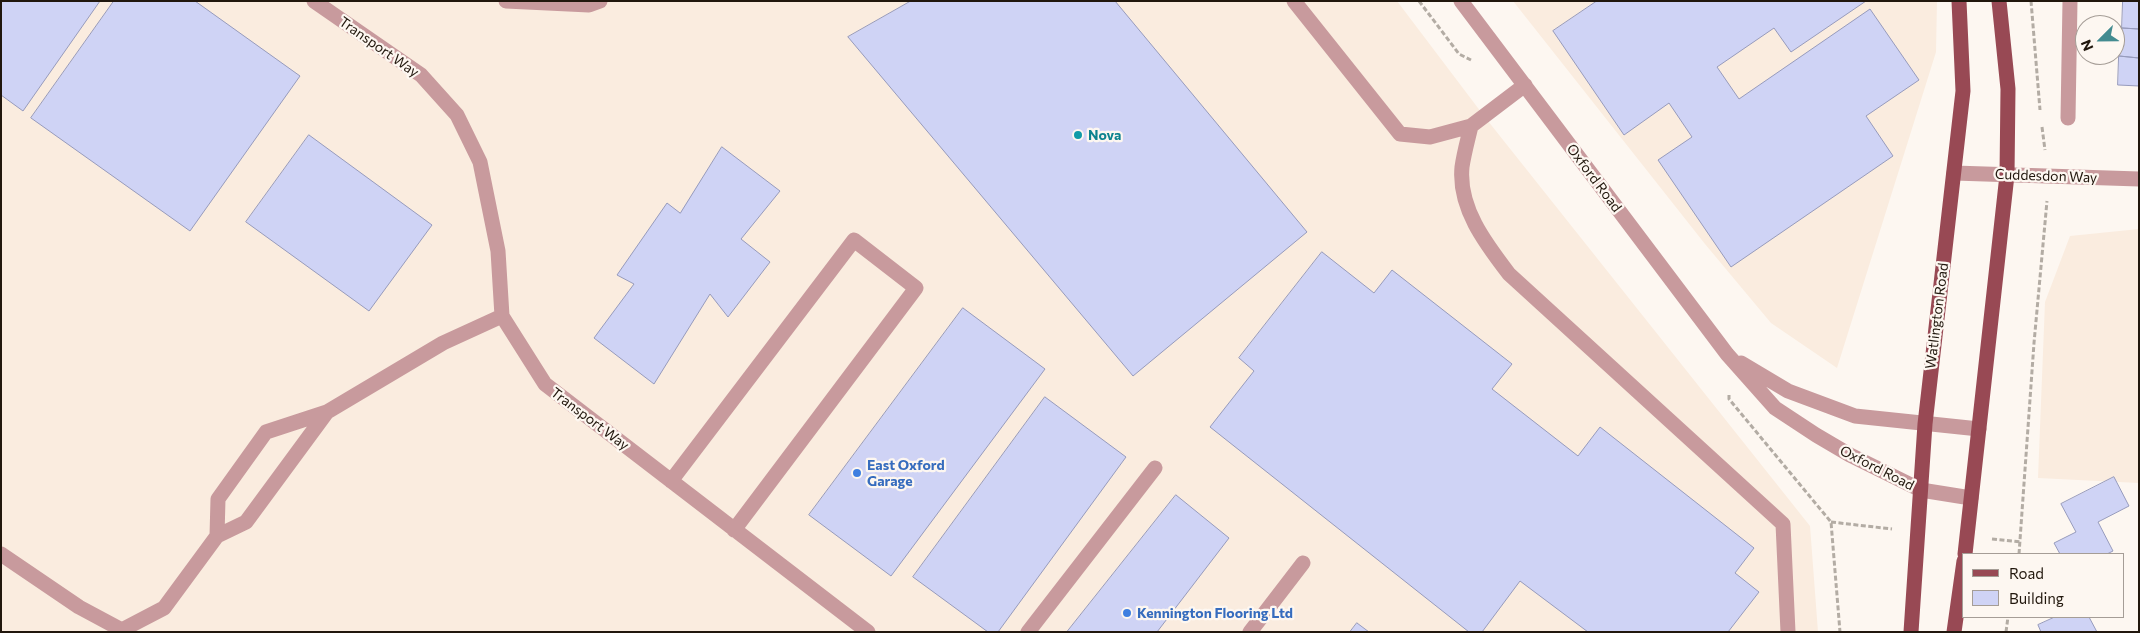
<!DOCTYPE html>
<html>
<head>
<meta charset="utf-8">
<style>
  body { margin:0 }
  #map { position:relative; width:2140px; height:633px; overflow:hidden; background:#fdf7f1; font-family:Commissioner,sans-serif }
  canvas { display:block }
  .frame { position:absolute; inset:0; border:2px solid #21170d; pointer-events:none }
  .legend { position:absolute; left:1962px; top:553px; width:162px; height:65px; box-sizing:border-box; background:#fdf7f1; border:1px solid #a59d96; margin:0; padding:6px 9px; list-style:none; font-size:15px; color:#21170d }
  .legend li { display:flex; align-items:center; gap:10px; height:25px }
  .legend b { width:25px; border:1px solid #a59d96 }
  .north { position:absolute; left:2075px; top:15px; width:50px; height:50px; box-sizing:border-box; background:#fdf7f1; border:1px solid #a59d96; border-radius:50%; rotate:247deg; font-size:14px; font-weight:700; line-height:20px; text-align:center; color:#21170d }
  .north::after { content:''; display:block; margin:auto; width:18px; height:22px; background:#438b90; clip-path:polygon(50% 0,100% 100%,50% 72%,0 100%) }
</style>
</head>
<body>
<div id="map">
<canvas width="2140" height="633"></canvas>
<div class="frame"></div>
<ul class="legend">
<li><b style="height:6px;background:#984954"></b>Road</li>
<li><b style="height:14px;background:#cfd3f5"></b>Building</li>
</ul>
<div class="north">N</div>
</div>
<script>
const ctx = document.querySelector('canvas').getContext('2d');
ctx.lineJoin = 'round';
function fillPath(path, color) { ctx.fillStyle = color; ctx.fill(path, 'evenodd'); }
function strokePath(path, color, width, dash) { ctx.strokeStyle = color; ctx.lineWidth = width; ctx.lineCap = dash ? 'butt' : 'round'; ctx.setLineDash(dash || []); ctx.stroke(path); }
function write(font, color, halo, rows, align = 'center') {
  ctx.font = font + ' Commissioner,sans-serif'; ctx.lineWidth = 4.5; ctx.setLineDash([]); ctx.textBaseline = 'middle'; ctx.strokeStyle = halo; ctx.fillStyle = color; for (const [text, x, y, turn = 0] of rows) {
    ctx.save(); ctx.translate(x, y); ctx.rotate((+turn || 0) * Math.PI / 180); ctx.textAlign = isNaN(turn) ? turn : align; if (halo) ctx.strokeText(text, 0, 0); ctx.fillText(text, 0, 0); ctx.restore();
  }
}
const built = new Path2D(`
  M1,1H1397L1484,116L1810,526L1818,632H1Z
  M1513,1H1937L1936,52L1837,368L1771,323L1705,244Z
  M2139,229V483L2038,478L2045,302L2070,236Z`);
const building = new Path2D(`
  M1,1H100L23,111L1,95Z
  M114,1H195L300,76L190,231L31,118Z
  M911,1H1115L1307,232L1133,376L848,37Z
  M1597,1H1866L1791,52L1774,28L1717,67L1739,99L1870,9L1919,80L1866,116L1893,156L1731,267L1658,160L1692,137L1669,103L1624,135L1553,31Z
  M2123,1H2139V29L2122,28Z
  M2122,28L2139,29V58L2119,56Z
  M2119,56L2139,58V86L2118,85Z
  M309,135L432,225L369,311L246,222Z
  M722,147L780,191L741,239L770,262L728,317L710,294L654,384L594,338L634,284L617,275L667,203L680,213Z
  M1322,252L1374,293L1392,270L1512,364L1492,389L1578,456L1600,427L1754,548L1735,573L1759,592L1728,632H1588L1520,581L1482,632H1469L1210,427L1254,371L1239,358Z
  M963,308L1045,369L891,576L809,515Z
  M1045,397L1126,457L998,632H988L913,577Z
  M2114,477L2129,506L2098,522L2113,551L2107,554H2060L2054,543L2076,532L2061,504Z
  M1176,495L1229,538L1157,632H1067Z
  M2055,617H2089L2097,632H2041L2038,625Z
  M1357,623L1369,632H1350Z`);
const path = new Path2D(`
  M1419,1L1459,54L1471,60
  M2031,1L2040,110
  M2042,127L2045,150
  M1729,395V399L1831,522L1840,632
  M1831,522L1892,529
  M1992,539L2021,542
  M2019,554L2034,343L2047,201
  M2006,632L2008,617`);
const minor = new Path2D(`
  M314,1L421,75L457,115L480,162L498,251L502,316L545,384L868,632
  M506,1L589,5L600,1
  M1294,1L1400,134L1430,137L1471,126L1525,85
  M1461,1L1727,354L1775,408L1816,435L1850,455L1921,490L1971,498
  M2068,118L2070,1
  M1471,126C1468,139 1464,153 1462,167C1458,208 1486,244 1509,274L1783,524L1788,632
  M1954,173L2139,179
  M1741,363L1788,391L1855,416L1979,429
  M671,481L854,240L916,288L734,530
  M217,536L218,499L266,432L327,412L443,343L502,316
  M1,554L79,607L122,630L164,608L217,536L246,522L327,412
  M1028,632L1155,468
  M1250,632L1303,563`);
const major = new Path2D(`
  M1965,554L2007,175L2008,89L1999,1
  M1911,632L1925,424L1963,91L1959,1
  M1954,632L1964,561`);
const markers = [
  [1078,135,5,"#0f9aa8"],
  [857,473,5,"#3f7fe0"],
  [1127,613,5,"#3f7fe0"]
];
const streetNames = [
  ["Transport Way",379,47,35],
  ["Cuddesdon Way",2046,176,2],
  ["Oxford Road",1594,178,53],
  ["Watlington Road",1937,316,-83],
  ["Transport Way",590,419,37],
  ["Oxford Road",1877,468,27]
];
const cultureNames = [
  ["Nova",1088,135]
];
const shopNames = [
  ["East Oxford",867,465],
  ["Garage",867,481],
  ["Kennington Flooring Ltd",1137,613]
];
fillPath(built, '#faecdf');
fillPath(building, '#cfd3f5');
strokePath(building, '#979bbc', 1);
strokePath(path, '#b3aca4', 3, [5, 2.5]);
strokePath(minor, '#c89a9d', 15);
strokePath(major, '#984954', 15);
for (const [x, y, r, color] of markers) { const dot = new Path2D(); dot.arc(x, y, r, 0, 2 * Math.PI); ctx.fillStyle = color; ctx.fill(dot); strokePath(dot, '#fdf7f1', 2); }
write('14px', '#21170d', '#fdf7f1', streetNames);
write('bold 14px', '#0d838f', '#fdf7f1', cultureNames, 'left');
write('bold 14px', '#366cbe', '#fdf7f1', shopNames, 'left');
</script>
</body>
</html>
